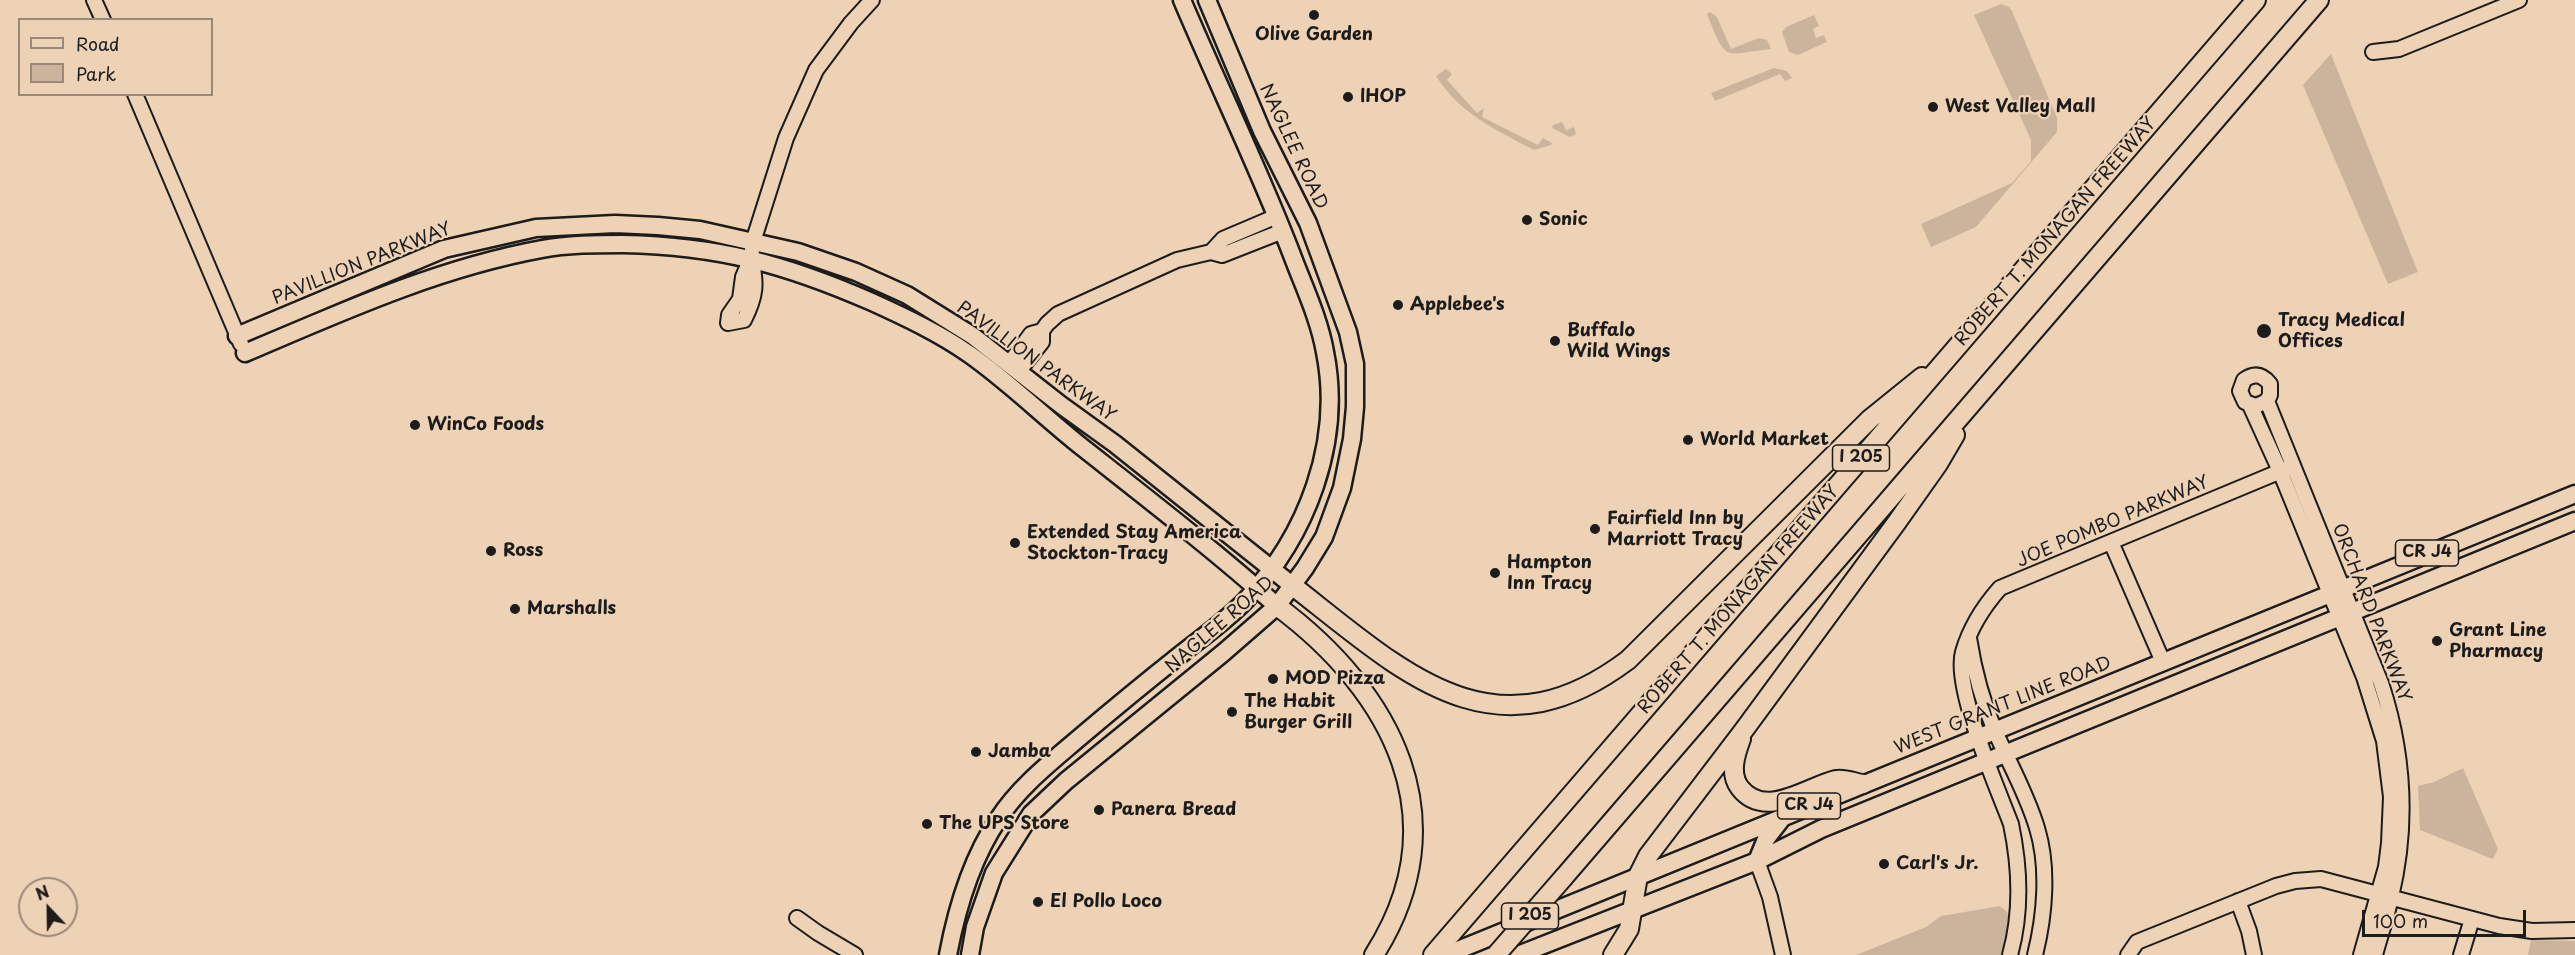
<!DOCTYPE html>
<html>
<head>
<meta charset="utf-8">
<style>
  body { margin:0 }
  #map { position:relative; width:2575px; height:955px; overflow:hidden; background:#eed2b5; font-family:"Playpen Sans",sans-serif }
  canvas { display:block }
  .legend { position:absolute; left:18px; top:18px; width:195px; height:78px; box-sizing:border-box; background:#eed2b5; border:2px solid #9a8978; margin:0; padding:8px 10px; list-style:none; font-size:18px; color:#1c1c1c }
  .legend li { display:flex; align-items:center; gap:12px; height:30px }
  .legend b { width:30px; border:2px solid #9a8978 }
  .north { position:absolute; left:18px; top:877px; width:60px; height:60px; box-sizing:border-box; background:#eed2b5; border:2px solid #9a8978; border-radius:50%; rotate:338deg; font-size:16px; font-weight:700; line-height:24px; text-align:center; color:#1c1c1c }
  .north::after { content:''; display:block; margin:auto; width:21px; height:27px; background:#1c1c1c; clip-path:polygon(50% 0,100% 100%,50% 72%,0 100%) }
  .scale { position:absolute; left:2362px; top:910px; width:164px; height:27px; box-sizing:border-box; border:3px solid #1c1c1c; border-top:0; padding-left:8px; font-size:18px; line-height:21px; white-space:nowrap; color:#1c1c1c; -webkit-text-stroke:4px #eed2b5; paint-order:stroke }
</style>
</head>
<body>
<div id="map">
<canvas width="2575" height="955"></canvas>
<ul class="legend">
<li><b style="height:8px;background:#eed2b5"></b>Road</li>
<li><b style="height:16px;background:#ccb49c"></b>Park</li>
</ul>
<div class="north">N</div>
<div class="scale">100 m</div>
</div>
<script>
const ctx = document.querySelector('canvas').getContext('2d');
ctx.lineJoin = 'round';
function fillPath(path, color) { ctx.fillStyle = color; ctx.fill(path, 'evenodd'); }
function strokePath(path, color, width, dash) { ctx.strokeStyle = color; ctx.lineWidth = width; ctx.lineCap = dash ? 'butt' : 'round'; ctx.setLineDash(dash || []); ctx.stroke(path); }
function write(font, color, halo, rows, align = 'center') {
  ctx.font = font + ' "Playpen Sans",sans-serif'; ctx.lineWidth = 4.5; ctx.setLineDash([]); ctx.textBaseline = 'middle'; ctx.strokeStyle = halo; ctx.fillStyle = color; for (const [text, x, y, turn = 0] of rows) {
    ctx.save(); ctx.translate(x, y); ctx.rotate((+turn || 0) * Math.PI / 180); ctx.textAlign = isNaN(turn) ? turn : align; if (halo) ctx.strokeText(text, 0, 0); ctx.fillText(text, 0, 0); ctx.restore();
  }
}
const green = new Path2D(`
  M2001,4L2009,7L2012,11L2057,118V132L1976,227L1931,247L1921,224L2012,183L2031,161V140L1974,15Z
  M1710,12L1717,17L1731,49L1759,38L1767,40L1771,49C1723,54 1727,64 1707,14Z
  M1814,15L1819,26L1813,29L1816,38L1824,35L1827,42L1798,55L1789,52L1782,32L1786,27Z
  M2331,54L2418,272L2388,284L2303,85Z
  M1774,68L1787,71L1792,78L1785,81L1780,74L1715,101L1711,93Z
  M1446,69L1452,74L1447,80L1477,113L1484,108L1482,117L1538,145L1543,138L1552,143L1551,145L1534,150C1496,130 1460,114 1436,76Z
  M1562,122L1566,130L1574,127L1576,134L1570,137L1552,128L1553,125Z
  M2463,768L2498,849L2493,859L2420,830L2418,786L2434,782Z
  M2000,906L2007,912L2009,921L2001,955H1856L1926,927L1941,916Z
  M2531,940L2575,941V955H2528Z`);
const minor = new Path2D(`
  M94,0L103,20
  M2373,52L2399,49L2519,0
  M135,94L241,344
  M1211,252L1223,239L1277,216
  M751,258C757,284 756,296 744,320L728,323L729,315L740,299L743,277L751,258L753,242L786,138L816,70L851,23L872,0
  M1009,364L1031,334L1042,331
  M1019,371L1042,342V331L1047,324L1058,314L1177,260L1211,252L1222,255L1283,231
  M2267,401L2256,406L2245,402L2240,391L2244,380C2254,373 2262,374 2270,384V395L2267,401L2381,683C2404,753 2408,826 2391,897C2387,917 2380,936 2375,955
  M2250,405L2280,471L2364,677L2384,741L2391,797L2389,843L2386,867L2361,955
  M2111,542L2163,662
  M1969,638C1974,670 1982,701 1995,731C2009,763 2027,794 2037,828C2049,867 2045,915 2035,955
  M1757,861L1770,897L1783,955
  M2238,901L2249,931L2254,955
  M797,918L818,933L855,955
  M2010,955C2022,912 2020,867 2011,824C1997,787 1953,687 1963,652C1970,628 1984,606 2000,588L2293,466
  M2128,955L2137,942L2276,886L2295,881L2321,879L2499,926L2532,931L2575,930
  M2461,955L2472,919`);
const major = new Path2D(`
  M237,336L444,249L536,228L615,224L658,226L700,230L798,252L856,272L907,295L973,336L1061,405L1115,444L1293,586
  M245,353C341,312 438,268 542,249C568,244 597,244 623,244C719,246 785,264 872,302C905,317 939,333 969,354C1009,382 1044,417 1082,447C1148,499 1214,550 1277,606
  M1757,861L1766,839L1783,817
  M948,955C957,907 971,859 999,818C1019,787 1051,762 1079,738C1112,710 1146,682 1180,655C1201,638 1226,621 1245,601C1307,536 1343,442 1325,352C1319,318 1304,287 1292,255C1259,169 1218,85 1182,0
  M970,955L975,927L994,873L1031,814L1066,781L1223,653L1277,606L1305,568L1324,537L1342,488L1352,439L1355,407V364L1348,332L1308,223L1262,131L1207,0
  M1446,955L2575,494
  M1518,955L1757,861L1821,829L2575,521`);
const highway = new Path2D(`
  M1293,586C1402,671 1492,762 1628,660L1870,419L1922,377
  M1277,606C1393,692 1460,820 1374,955
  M1741,739C1735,755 1729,774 1740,788C1765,820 1807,787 1836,780C1844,778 1855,783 1863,784
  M1564,877L2319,0
  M1433,955L2256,0
  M1613,955L1629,929L1638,876L1648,856L1744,730L1897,522L1938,464L1955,435`);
const highwayBridge = new Path2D(`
  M1496,955L1564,877`);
const markers = [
  [1314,15,6,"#1c1c1c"],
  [1348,97,6,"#1c1c1c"],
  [1933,107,6,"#1c1c1c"],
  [1527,220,6,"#1c1c1c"],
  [1398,305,6,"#1c1c1c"],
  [2264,331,8,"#1c1c1c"],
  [1555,341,6,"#1c1c1c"],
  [415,425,6,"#1c1c1c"],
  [1688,440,6,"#1c1c1c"],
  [1595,529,6,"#1c1c1c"],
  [1015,543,6,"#1c1c1c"],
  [491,551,6,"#1c1c1c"],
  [1495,573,6,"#1c1c1c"],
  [515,609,6,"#1c1c1c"],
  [2437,641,6,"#1c1c1c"],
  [1273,679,6,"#1c1c1c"],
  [1232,712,6,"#1c1c1c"],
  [976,752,6,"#1c1c1c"],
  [1099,810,6,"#1c1c1c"],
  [927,824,6,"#1c1c1c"],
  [1884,864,6,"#1c1c1c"],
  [1038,902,6,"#1c1c1c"]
];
const shields = [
  [1861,458,57],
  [2427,553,63],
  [1809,806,63],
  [1530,916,57]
];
const shieldNames = [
  ["I 205",1861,458],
  ["CR J4",2427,553],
  ["CR J4",1809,806],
  ["I 205",1530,916]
];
const poiNames = [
  ["Olive Garden",1314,35,"center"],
  ["IHOP",1360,97],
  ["West Valley Mall",1945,107],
  ["Sonic",1539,220],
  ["Applebee's",1410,305],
  ["Tracy Medical",2278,321],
  ["Offices",2278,342],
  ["Buffalo",1567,331],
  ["Wild Wings",1567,352],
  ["WinCo Foods",427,425],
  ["World Market",1700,440],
  ["Fairfield Inn by",1607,519],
  ["Marriott Tracy",1607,540],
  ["Extended Stay America",1027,533],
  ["Stockton-Tracy",1027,554],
  ["Ross",503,551],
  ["Hampton",1507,563],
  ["Inn Tracy",1507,584],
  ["Marshalls",527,609],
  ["Grant Line",2449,631],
  ["Pharmacy",2449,652],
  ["MOD Pizza",1285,679],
  ["The Habit",1244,702],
  ["Burger Grill",1244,723],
  ["Jamba",988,752],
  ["Panera Bread",1111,810],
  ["The UPS Store",939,824],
  ["Carl's Jr.",1896,864],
  ["El Pollo Loco",1050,902]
];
const streetNames = [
  ["NAGLEE ROAD",1293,147,65],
  ["ROBERT T. MONAGAN FREEWAY",2056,232,-49],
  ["PAVILLION PARKWAY",362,264,-22],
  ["PAVILLION PARKWAY",1036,362,36],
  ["JOE POMBO PARKWAY",2113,522,-23],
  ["ROBERT T. MONAGAN FREEWAY",1739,600,-49],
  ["ORCHARD PARKWAY",2371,613,69],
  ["NAGLEE ROAD",1220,625,-41],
  ["WEST GRANT LINE ROAD",2003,706,-22]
];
fillPath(green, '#ccb49c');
strokePath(minor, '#1c1c1c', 18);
strokePath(major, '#1c1c1c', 21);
strokePath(highway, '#1c1c1c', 22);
strokePath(minor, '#eed2b5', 14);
strokePath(major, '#eed2b5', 16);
strokePath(highway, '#eed2b5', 18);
strokePath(highwayBridge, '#1c1c1c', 22, []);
strokePath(highwayBridge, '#eed2b5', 18);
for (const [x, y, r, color] of markers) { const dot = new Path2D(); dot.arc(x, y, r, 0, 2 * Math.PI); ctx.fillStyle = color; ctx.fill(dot); strokePath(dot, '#eed2b5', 2); }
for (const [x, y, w] of shields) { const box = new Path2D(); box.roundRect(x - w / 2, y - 13, w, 26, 4.5); ctx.fillStyle = '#eed2b5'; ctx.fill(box); strokePath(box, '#1c1c1c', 1.5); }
write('bold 16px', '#1c1c1c', null, shieldNames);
write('bold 18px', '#1c1c1c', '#eed2b5', poiNames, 'left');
write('18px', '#1c1c1c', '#eed2b5', streetNames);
</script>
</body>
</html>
